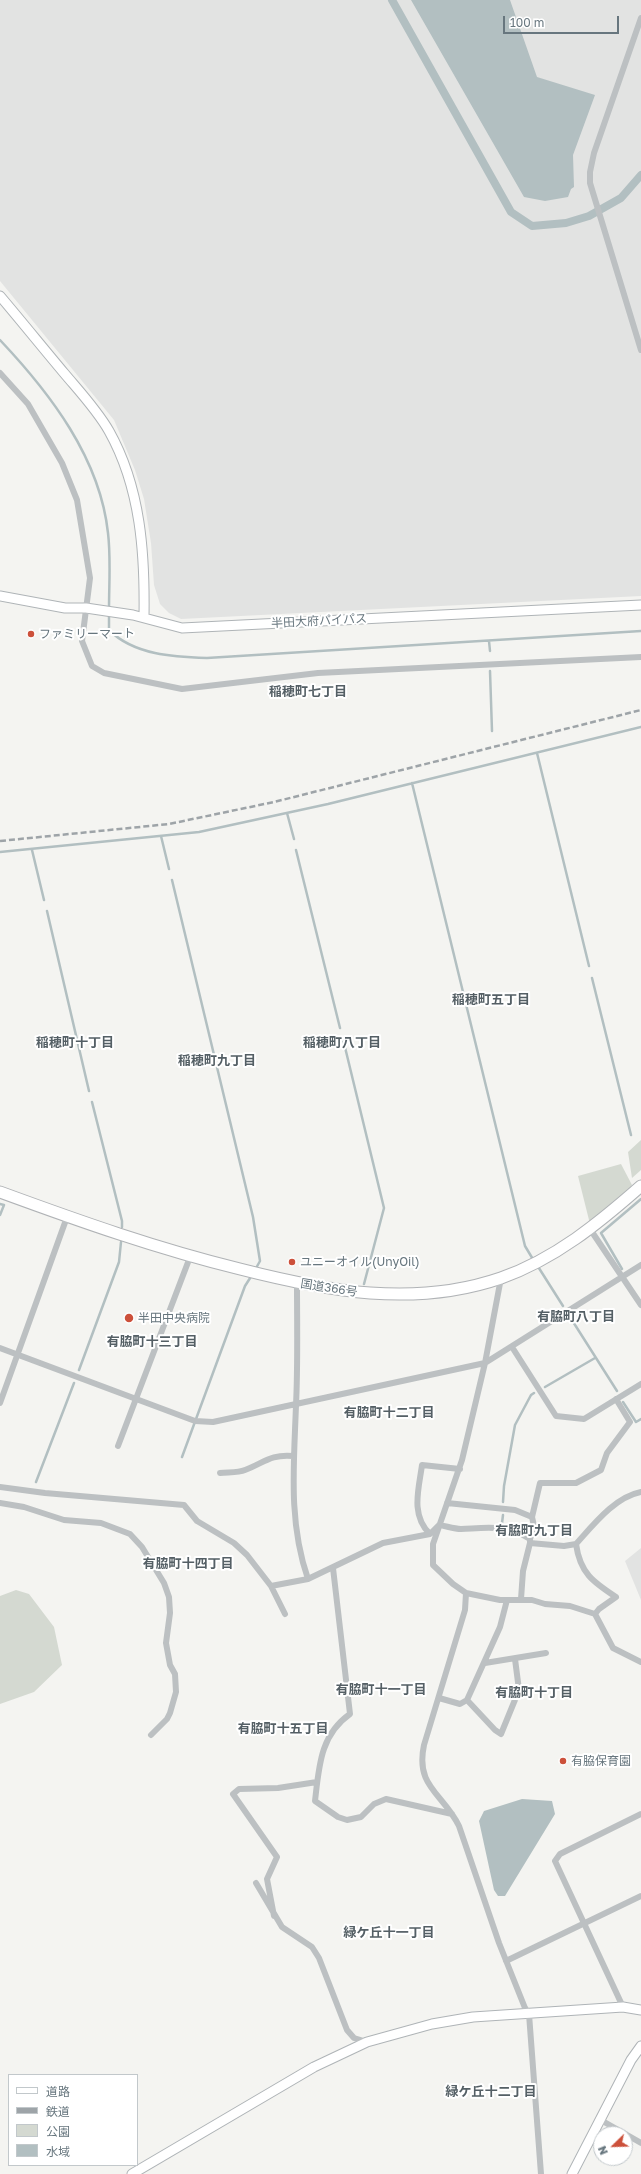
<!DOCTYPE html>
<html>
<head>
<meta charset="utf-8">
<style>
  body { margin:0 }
  #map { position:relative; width:641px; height:2174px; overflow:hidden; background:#f4f4f1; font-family:"Golos Text","Noto Sans JP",sans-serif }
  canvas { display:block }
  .legend { position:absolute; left:8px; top:2074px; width:130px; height:92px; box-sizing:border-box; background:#fff; border:1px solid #c2c8cb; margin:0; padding:5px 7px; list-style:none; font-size:12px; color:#67767e }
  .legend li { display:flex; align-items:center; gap:8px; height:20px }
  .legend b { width:20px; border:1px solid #c2c8cb }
  .north { position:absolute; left:593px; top:2126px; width:40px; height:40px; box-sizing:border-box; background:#fff; border:1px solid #c2c8cb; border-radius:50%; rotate:247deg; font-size:11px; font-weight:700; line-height:16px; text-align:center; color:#67767e }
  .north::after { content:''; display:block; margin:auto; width:14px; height:18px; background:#cc503a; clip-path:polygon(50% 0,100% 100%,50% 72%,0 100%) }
  .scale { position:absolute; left:503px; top:16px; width:116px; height:18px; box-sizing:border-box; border:2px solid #67767e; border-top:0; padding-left:5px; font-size:12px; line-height:14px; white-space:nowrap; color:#67767e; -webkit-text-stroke:3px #fff; paint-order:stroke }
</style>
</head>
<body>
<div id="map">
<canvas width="641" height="2174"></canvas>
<ul class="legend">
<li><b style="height:5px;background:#fff"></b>道路</li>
<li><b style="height:5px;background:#9ea4a8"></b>鉄道</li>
<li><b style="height:11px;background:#d4d9d1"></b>公園</li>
<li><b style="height:11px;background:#b2bfc1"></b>水域</li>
</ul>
<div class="north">N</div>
<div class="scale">100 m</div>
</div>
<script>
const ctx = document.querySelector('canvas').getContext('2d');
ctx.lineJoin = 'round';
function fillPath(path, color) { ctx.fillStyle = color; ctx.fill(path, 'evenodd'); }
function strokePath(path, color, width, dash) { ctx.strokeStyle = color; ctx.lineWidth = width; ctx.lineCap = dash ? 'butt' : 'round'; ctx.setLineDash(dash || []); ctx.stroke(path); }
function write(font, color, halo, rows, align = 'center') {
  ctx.font = font + ' "Golos Text","Noto Sans JP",sans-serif'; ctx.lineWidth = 4; ctx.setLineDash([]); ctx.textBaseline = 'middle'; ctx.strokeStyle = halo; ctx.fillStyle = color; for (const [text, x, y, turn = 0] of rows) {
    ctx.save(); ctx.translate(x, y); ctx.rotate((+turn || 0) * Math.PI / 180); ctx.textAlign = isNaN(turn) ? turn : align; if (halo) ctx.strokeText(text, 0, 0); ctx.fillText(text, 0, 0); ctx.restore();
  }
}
const built = new Path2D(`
  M0,0H641V596L181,619L169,613L160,604L154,585L151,543L144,499L135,470L114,420L0,281Z
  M641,1548V1600L625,1561Z`);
const green = new Path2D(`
  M641,1140V1170L632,1178L628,1152Z
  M621,1164L632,1185L625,1194L590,1224L578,1176Z
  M16,1590L29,1594L54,1627L62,1665L34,1692L0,1704V1596Z`);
const water = new Path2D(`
  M411,0H510L537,77L595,95L573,155L574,187L571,189L568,197L545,201L524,197Z
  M522,1799L552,1801L555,1814L505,1896H498L494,1890L479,1821L484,1811Z`);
const stream = new Path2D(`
  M0,340C50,393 100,458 108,533C111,558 109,584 109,609
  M109,614V630C134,655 174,657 207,658L641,631
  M489,641L490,651
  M490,671L492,731
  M537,753L589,966
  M412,783L525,1246L534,1261
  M287,813L294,839
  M161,836L169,869
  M32,850L44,900
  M296,850L340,1028
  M0,852L199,832L328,804L641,727
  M172,880L253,1217L260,1261L255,1270
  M47,911L89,1091
  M592,978L631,1135
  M343,1039L384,1208L364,1284
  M92,1102L122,1221V1227
  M0,1204L4,1205L0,1215
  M537,1265L563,1306
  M622,1269L601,1233L641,1199
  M570,1317L617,1391
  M79,1370L119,1262L121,1242
  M545,1387L595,1358
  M623,1402L636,1422L641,1419
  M182,1457L245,1286L252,1275
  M36,1482L74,1383
  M503,1502L504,1486L515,1425L531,1395L534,1393
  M502,1523L503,1515`);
const canal = new Path2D(`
  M392,0L511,212L532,226L566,223L589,216L621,198L641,175`);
const street = new Path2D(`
  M641,18L594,153L590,172V183L641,350
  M0,373L28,404L62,463L77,500L90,578L82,641L92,666L104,673L182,689L318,673L641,657
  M590,1229L641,1305
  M501,1278L485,1363L462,1460L433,1544V1565L453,1584L466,1593L500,1600H532L545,1604L570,1606L595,1614L613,1648L641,1662
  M297,1284C297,1324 298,1365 296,1405C294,1464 288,1522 308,1579
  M512,1347L556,1416L584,1419L641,1384
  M0,1348L195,1421L213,1422L485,1363L641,1265
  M0,1403L67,1217
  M118,1446L190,1257
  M220,1473C228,1472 238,1473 245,1470C264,1463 270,1454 293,1456
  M0,1487L45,1493L184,1505L197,1521L234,1543L247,1555L271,1586L285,1614
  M0,1503L24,1507L64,1520L101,1523L130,1534L142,1547L164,1583L169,1597L170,1613L166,1643L170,1665L175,1674L176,1692L170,1713L167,1719L151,1735
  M447,1503L515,1510L532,1517
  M439,1525C446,1526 454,1529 461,1529C486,1528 507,1524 530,1539V1543L564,1546L576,1544
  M430,1534C410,1515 419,1488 422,1465L460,1469
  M530,1539L534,1526L532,1517L540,1483H576L601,1470L607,1453L630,1422L616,1399
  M333,1568L350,1714C320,1735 319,1767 315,1801L338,1817L347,1820L361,1817L374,1804L386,1799L452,1814
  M271,1586L308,1579L383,1543L430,1534L438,1526
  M466,1593L465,1610L424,1745C415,1787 443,1793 459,1826L499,1943L525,2008L529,2014L541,2174
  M521,1599L523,1571L530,1543
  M595,1614L599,1609L616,1597C593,1582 580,1573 576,1544C594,1524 615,1497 641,1492
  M485,1663L546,1653
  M439,1698L460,1704L467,1700L495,1730L501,1734L519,1690L515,1659
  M467,1700L500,1627L507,1600
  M256,1883L282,1927L312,1947L319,1958L347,2030L354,2038L367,2042
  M274,1916L267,1879L277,1857L233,1794L239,1789L278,1788L317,1782
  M506,1961L641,1896
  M623,2007L555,1861L560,1854L641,1814
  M599,2119L641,2143`);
const secondary = new Path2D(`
  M0,296C22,322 43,348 64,373C80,392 97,410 109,431C141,488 145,554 144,617
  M0,596L65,608H86L133,615L182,628L641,605
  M132,2174L314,2067L367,2042L432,2024L473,2017L623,2007L641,2010
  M572,2174L631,2060L641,2046`);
const highway = new Path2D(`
  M0,1192C79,1221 158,1249 240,1269C326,1291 414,1308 501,1278C555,1259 599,1223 641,1186`);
const rail = new Path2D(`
  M0,841L169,824L274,802L641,710`);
const markers = [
  [31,634,4,"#cc503a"],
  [292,1262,4,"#cc503a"],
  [129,1318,5,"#cc503a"],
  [563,1761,4,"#cc503a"]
];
const streetNames = [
  ["半田大府パイパス",319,621,-3],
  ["国道366号",329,1288,9]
];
const poiNames = [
  ["ファミリーマート",39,634],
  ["ユニーオイル(UnyOil)",300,1262],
  ["半田中央病院",138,1318],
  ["有脇保育園",571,1761]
];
const neighbourhoodNames = [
  ["稲穂町七丁目",308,692],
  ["稲穂町五丁目",491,1000],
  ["稲穂町十丁目",75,1043],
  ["稲穂町八丁目",342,1043],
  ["稲穂町九丁目",217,1061],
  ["有脇町八丁目",576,1317],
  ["有脇町十三丁目",152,1342],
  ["有脇町十二丁目",389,1413],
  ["有脇町九丁目",534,1531],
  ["有脇町十四丁目",188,1564],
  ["有脇町十一丁目",381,1690],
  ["有脇町十丁目",534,1693],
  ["有脇町十五丁目",283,1729],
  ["緑ケ丘十一丁目",389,1933],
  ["緑ケ丘十二丁目",491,2092]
];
fillPath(built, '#e2e3e2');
fillPath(green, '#d4d9d1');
fillPath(water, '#b2bfc1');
strokePath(stream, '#b2bfc1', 2.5);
strokePath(canal, '#b2bfc1', 8);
strokePath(secondary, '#afb4b7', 11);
strokePath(highway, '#b0b3b6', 13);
strokePath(street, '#bcc0c2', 6);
strokePath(secondary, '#fff', 9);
strokePath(highway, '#fff', 11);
strokePath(rail, '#9ea4a8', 2.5, [6, 3]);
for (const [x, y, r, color] of markers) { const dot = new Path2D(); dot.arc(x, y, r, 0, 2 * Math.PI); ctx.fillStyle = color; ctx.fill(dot); strokePath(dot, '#fff', 1.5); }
write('12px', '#67767e', '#fff', streetNames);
write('12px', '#67767e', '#fff', poiNames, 'left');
write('bold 13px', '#545f65', '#fff', neighbourhoodNames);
</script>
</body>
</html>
